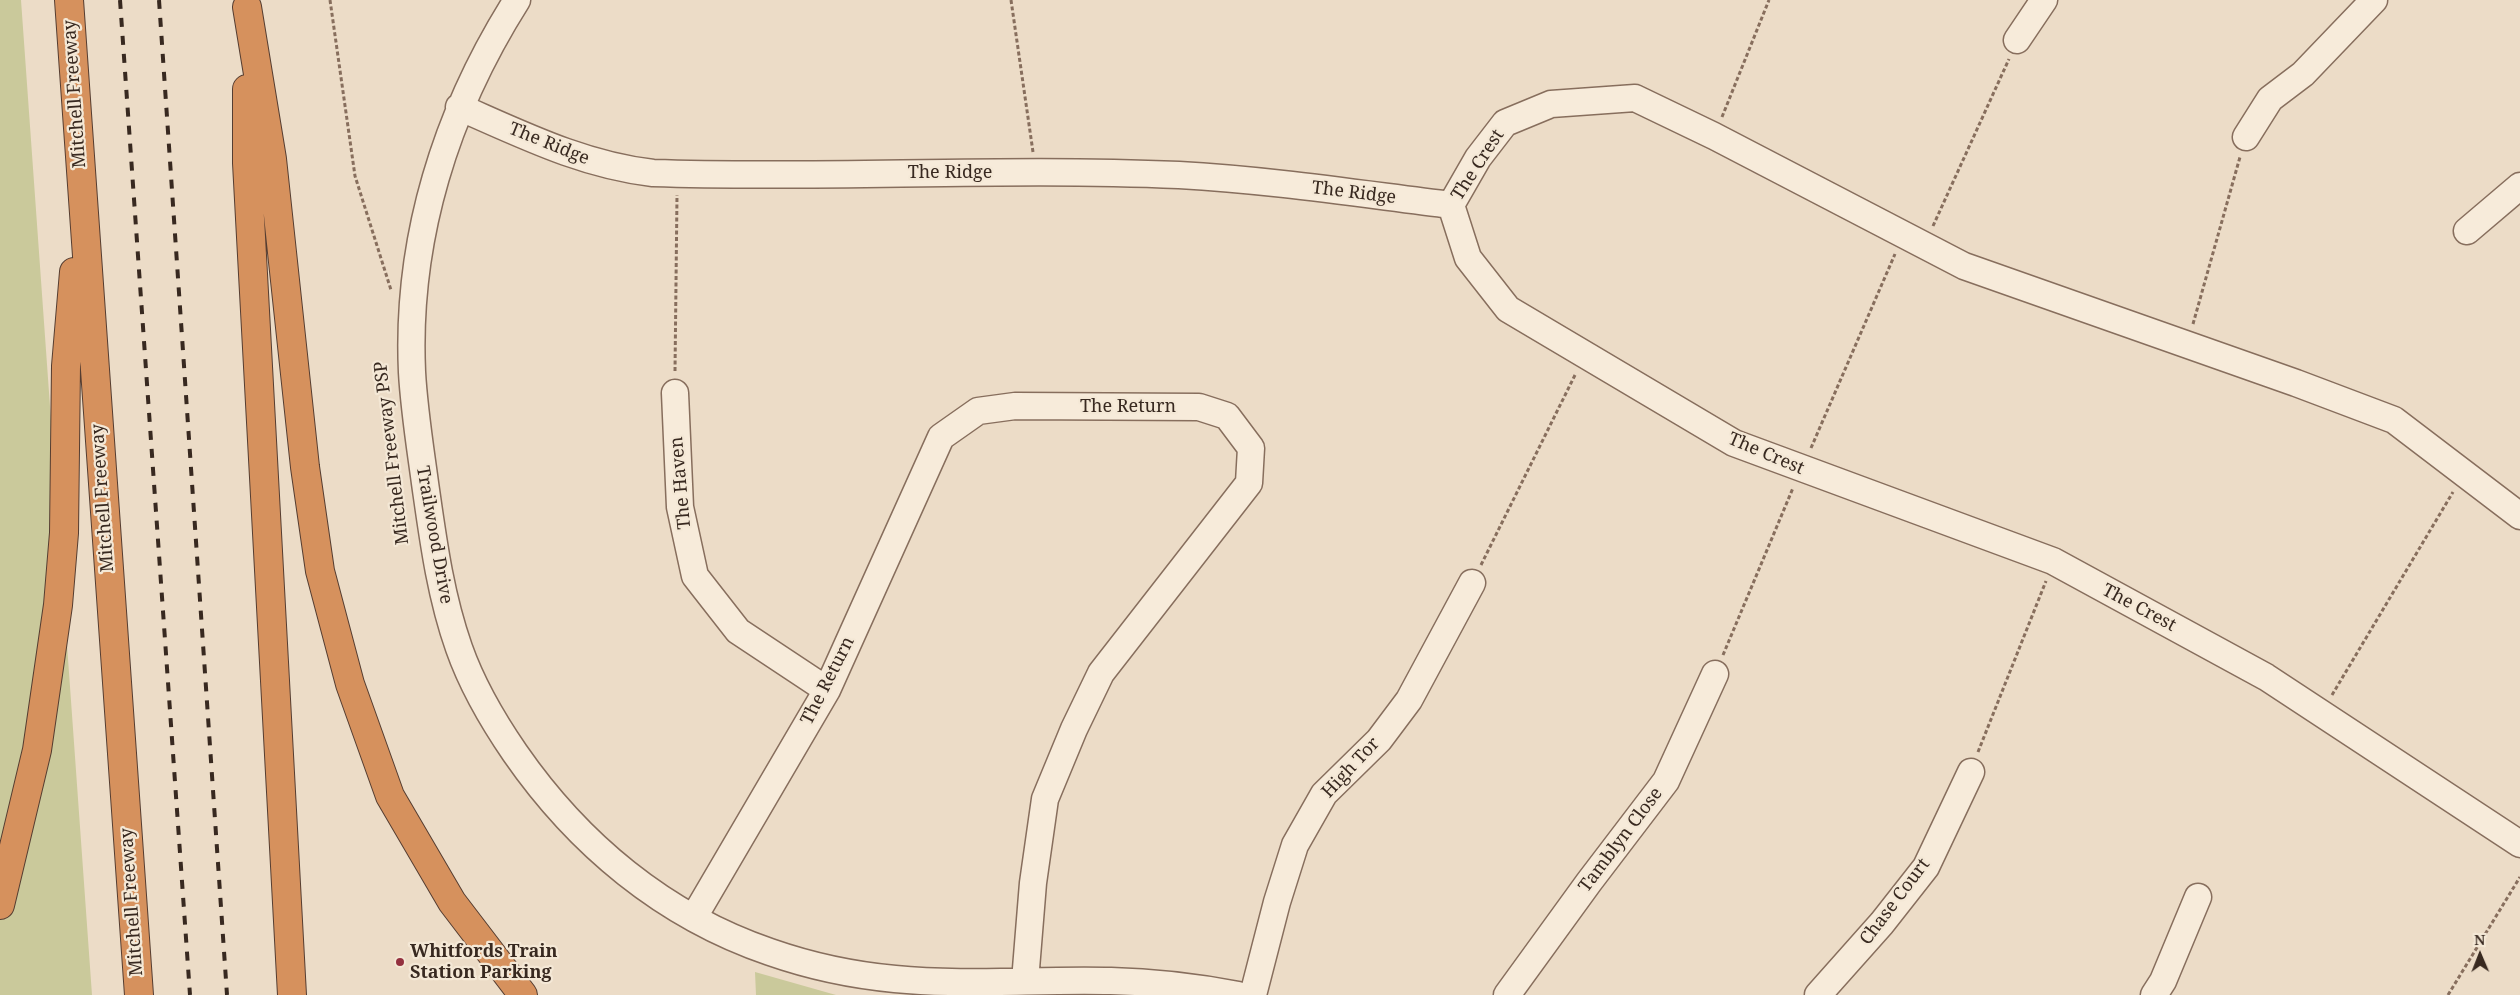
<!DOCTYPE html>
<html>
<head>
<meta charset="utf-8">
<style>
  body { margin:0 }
  #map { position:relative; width:2520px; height:995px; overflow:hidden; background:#ecdcc7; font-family:"Noto Serif",serif }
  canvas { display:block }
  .north { position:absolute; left:2455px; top:930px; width:50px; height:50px; -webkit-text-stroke:4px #f4e8d6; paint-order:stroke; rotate:359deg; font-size:14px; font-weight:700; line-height:20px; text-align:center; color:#382920 }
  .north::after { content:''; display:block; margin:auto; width:18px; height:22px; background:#382920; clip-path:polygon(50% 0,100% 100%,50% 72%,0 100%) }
</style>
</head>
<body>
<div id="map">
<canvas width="2520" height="995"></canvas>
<div class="north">N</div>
</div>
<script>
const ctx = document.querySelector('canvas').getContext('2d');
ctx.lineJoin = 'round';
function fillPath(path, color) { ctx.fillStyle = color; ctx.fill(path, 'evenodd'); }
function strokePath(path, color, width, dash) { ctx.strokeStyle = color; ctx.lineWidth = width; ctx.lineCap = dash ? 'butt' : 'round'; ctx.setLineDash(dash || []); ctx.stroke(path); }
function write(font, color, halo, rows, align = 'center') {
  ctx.font = font + ' "Noto Serif",serif'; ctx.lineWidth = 4.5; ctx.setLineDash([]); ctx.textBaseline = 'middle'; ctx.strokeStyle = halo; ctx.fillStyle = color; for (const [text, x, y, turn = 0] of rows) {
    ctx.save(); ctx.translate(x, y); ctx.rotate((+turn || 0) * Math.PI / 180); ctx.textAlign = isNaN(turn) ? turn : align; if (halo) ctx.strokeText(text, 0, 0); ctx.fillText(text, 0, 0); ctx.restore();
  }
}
const green = new Path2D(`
  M0,0H21L92,995H0Z
  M755,972L836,995H756Z`);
const path = new Path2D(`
  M330,0L355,176L391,290
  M1011,0L1033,152
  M1722,117L1769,0
  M1933,226L2009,59
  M2193,324L2240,157
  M675,371L677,195
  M1811,448L1895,254
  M1481,565L1576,373
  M1723,655L1793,488
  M2332,695L2453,492
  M1978,752L2046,581
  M2448,995L2520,877`);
const minor = new Path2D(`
  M517,0C446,112 406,239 412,372C414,409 420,446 425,483C433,539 440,594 459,648C472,685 493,721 515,753C578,844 664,916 770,952C810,966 852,975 895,979C966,986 1039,979 1111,981C1154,982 1196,987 1238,995
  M2017,40L2044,0
  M459,107C523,135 583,165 653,173C828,179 1004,167 1179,175C1270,180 1361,194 1451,205
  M2246,137L2270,99L2303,74L2374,0
  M2467,231L2520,186
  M675,393L680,507L695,576L738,631L827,690
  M2520,516L2394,420L2296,383L1964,266L1714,136L1635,98L1551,104L1505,123L1478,158L1451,205L1468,258L1508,309L1734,443L2053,561L2266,677L2520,844
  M694,917L827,690L941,437L978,411L1015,406L1199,407L1227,416L1251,448L1249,483L1101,673L1074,729L1045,799L1033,883L1025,981
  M1253,995L1277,902L1295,845L1324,794L1379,740L1409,700L1472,583
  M1507,995L1589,882L1666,781L1715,674
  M1818,995L1882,923L1926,867L1971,772
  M2154,995L2163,981L2198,897`);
const highway = new Path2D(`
  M69,0L139,995
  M247,7L272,159L305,467L320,571L350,684L390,796L452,902L523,995
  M247,89V163L292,995
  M0,905L37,750L58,605L64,533L66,366L74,272`);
const rail = new Path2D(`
  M120,0L190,995
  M159,0L227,995`);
const markers = [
  [400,962,5,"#93303e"]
];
const streetNames = [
  ["Mitchell Freeway",75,94,-94],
  ["The Ridge",549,144,22],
  ["The Crest",1478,165,-57],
  ["The Ridge",950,173],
  ["The Ridge",1354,193,7],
  ["The Return",1128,407],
  ["Mitchell Freeway PSP",392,453,-97],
  ["The Crest",1766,454,23],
  ["The Haven",681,483,-95],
  ["Mitchell Freeway",103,498,-94],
  ["Trailwood Drive",434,535,80],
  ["The Crest",2139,608,28],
  ["The Return",828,681,-63],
  ["High Tor",1351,768,-47],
  ["Tamblyn Close",1621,840,-53],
  ["Mitchell Freeway",132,902,-94],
  ["Chase Court",1895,902,-53]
];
const poiNames = [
  ["Whitfords Train",410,952],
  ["Station Parking",410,973]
];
fillPath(green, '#cac99b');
strokePath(minor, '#876e5d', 29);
strokePath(highway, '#553d31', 30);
strokePath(path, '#876e5d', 3, [4, 2.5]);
strokePath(minor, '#f7ebda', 26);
strokePath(highway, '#d6915d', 28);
strokePath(rail, '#382920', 4, [9, 9]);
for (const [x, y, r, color] of markers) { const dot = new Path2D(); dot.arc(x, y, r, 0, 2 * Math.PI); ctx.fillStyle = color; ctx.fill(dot); strokePath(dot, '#f4e8d6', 2); }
write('18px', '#382920', '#f4e8d6', streetNames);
write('bold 18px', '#382920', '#f4e8d6', poiNames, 'left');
</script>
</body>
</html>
